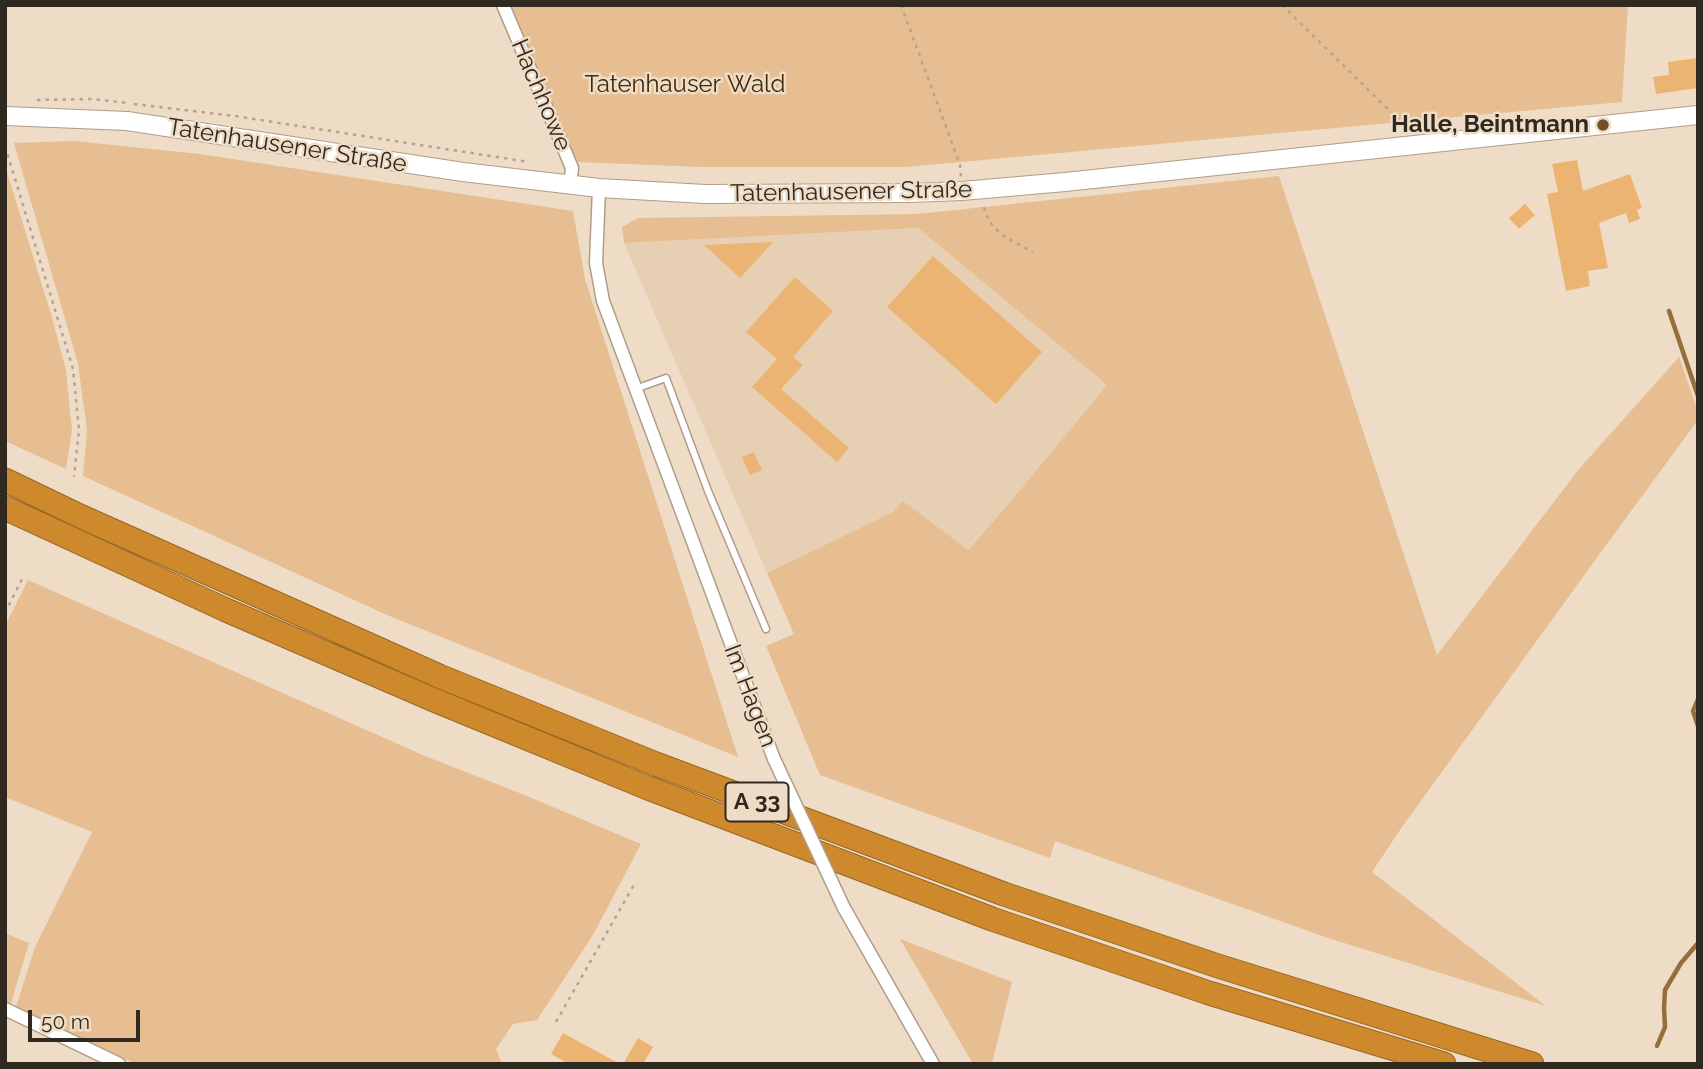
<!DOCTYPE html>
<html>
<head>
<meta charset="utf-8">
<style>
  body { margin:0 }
  #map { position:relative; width:1703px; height:1069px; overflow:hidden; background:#efdcc6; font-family:Raleway,sans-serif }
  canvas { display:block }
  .frame { position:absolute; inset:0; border:7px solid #302920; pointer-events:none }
  .scale { position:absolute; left:28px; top:1010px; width:112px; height:32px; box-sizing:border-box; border:4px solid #302920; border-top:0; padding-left:9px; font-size:21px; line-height:24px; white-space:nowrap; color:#302920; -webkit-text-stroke:5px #efdcc6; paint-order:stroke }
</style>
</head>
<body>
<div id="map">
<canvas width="1703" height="1069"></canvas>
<div class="frame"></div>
<div class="scale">50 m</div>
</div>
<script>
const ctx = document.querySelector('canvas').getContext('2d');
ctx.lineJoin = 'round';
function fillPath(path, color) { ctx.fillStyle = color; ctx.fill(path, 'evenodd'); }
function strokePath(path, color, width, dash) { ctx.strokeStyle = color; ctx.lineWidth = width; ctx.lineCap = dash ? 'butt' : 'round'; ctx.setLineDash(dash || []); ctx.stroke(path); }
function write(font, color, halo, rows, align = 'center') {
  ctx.font = font + ' Raleway,sans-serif'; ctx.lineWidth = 5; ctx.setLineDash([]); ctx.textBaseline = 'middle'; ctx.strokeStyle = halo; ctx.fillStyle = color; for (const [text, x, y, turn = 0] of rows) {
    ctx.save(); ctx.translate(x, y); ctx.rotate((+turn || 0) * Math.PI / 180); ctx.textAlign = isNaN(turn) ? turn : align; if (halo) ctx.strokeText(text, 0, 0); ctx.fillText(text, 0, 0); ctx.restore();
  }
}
const built = new Path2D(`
  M918,228L1107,385L1010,502L967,550L903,501L893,512L767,573L624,243Z`);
const green = new Path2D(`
  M511,5H1628L1622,102L906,167H702L576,162Z
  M74,141L200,154L573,211L585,279L738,757L387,615L83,476L87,430L78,364L14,143Z
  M5,166L51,314L66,370L72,430L66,469L5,441Z
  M1279,176L1437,655L1579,469L1679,357L1698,412V420L1601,552L1402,827L1372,872L1546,1006L1328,938L1055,841L1050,858L820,775L766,646L794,634L767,573L893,512L903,501L968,550L1010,502L1107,385L918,228L624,243L622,227L638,218L917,214Z
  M28,580L425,756L522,794L641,844L593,935L537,1020L513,1024L496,1049L502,1064H136L16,1007L35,947L92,832L5,797V626Z
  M5,933L29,943L11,1003L5,1001Z
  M900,939L1012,982L992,1064H973Z`);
const stream = new Path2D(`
  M1669,311L1698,396
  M1698,699L1693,711L1698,726
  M1657,1046L1665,1027L1664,1008L1665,990L1681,963L1698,943`);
const building = new Path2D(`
  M1697,58L1698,88L1656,94L1653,77L1669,75L1668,62Z
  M1577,160L1583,191L1630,174L1642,208L1637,210L1640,219L1629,223L1626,213L1599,223L1608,268L1588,271L1590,286L1566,291L1547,194L1558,192L1552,164Z
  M1525,204L1535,215L1519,229L1509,218Z
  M773,242L740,278L704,245Z
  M933,256L1042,352L996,404L887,307Z
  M795,277L833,311L793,357L803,365L781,389L849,448L837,462L752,387L777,359L746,332Z
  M754,452L762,470L750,475L742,457Z
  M563,1033L620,1064H569L551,1054Z
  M638,1038L653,1047L643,1064H623Z`);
const path = new Path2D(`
  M901,5L960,165L961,177
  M1282,5L1404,125L1405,129
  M37,100L92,99L128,103
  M134,104L235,116L529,162
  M5,146L73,369L79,430L74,477
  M984,207C990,233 1011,240 1033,252
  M5,613L23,577
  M556,1022L635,883`);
const lane = new Path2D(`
  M635,389L666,378L708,491L766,629`);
const street = new Path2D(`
  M503,5L572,168L570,185
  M599,188L596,263L603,301L774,759
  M844,908L933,1064
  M5,1009L119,1064`);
const secondary = new Path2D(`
  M5,116L127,121L463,172L599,188L705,194L910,193L962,191L1065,182L1698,115`);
const highway = new Path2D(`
  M5,480L82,517L439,676L656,764L1004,894L1218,966L1532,1064
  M5,508L226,610L434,700L648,788L992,919L1209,993L1444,1064`);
const streetBridge = new Path2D(`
  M774,759L844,908`);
const markers = [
  [1603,125,7,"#725128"]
];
const shields = [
  [757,802,63]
];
const shieldNames = [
  ["A 33",757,802]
];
const parkNames = [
  ["Tatenhauser Wald",685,85]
];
const streetNames = [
  ["Hachhowe",541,95,67],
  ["Tatenhausener Straße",287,146,9],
  ["Tatenhausener Straße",851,192,-1],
  ["Im Hagen",750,696,69]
];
const poiNames = [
  ["Halle, Beintmann",1589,125]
];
fillPath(built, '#e7cfb3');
fillPath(green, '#e6be92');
strokePath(stream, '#966e3d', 4.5);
fillPath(building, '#ecb472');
strokePath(lane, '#b09d89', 9);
strokePath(street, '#b09d89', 15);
strokePath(secondary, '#b09d89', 20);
strokePath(highway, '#966727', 25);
strokePath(path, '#b4a492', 2.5, [3.5, 5]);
strokePath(lane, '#fff', 6);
strokePath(street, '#fff', 12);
strokePath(secondary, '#fff', 18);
strokePath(highway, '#cd892b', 23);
strokePath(streetBridge, '#b09d89', 15, []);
strokePath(streetBridge, '#fff', 12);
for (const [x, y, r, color] of markers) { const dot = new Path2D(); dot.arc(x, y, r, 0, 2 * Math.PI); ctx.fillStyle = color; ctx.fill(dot); strokePath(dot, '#efdcc6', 2.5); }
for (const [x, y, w] of shields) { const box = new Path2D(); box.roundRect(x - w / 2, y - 19.5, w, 39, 5); ctx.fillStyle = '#efdcc6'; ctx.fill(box); strokePath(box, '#302920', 2); }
write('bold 23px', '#302920', null, shieldNames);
write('24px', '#402a0c', '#efdcc6', parkNames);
write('24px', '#302920', '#efdcc6', streetNames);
write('bold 24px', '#302920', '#efdcc6', poiNames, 'right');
</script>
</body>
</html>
